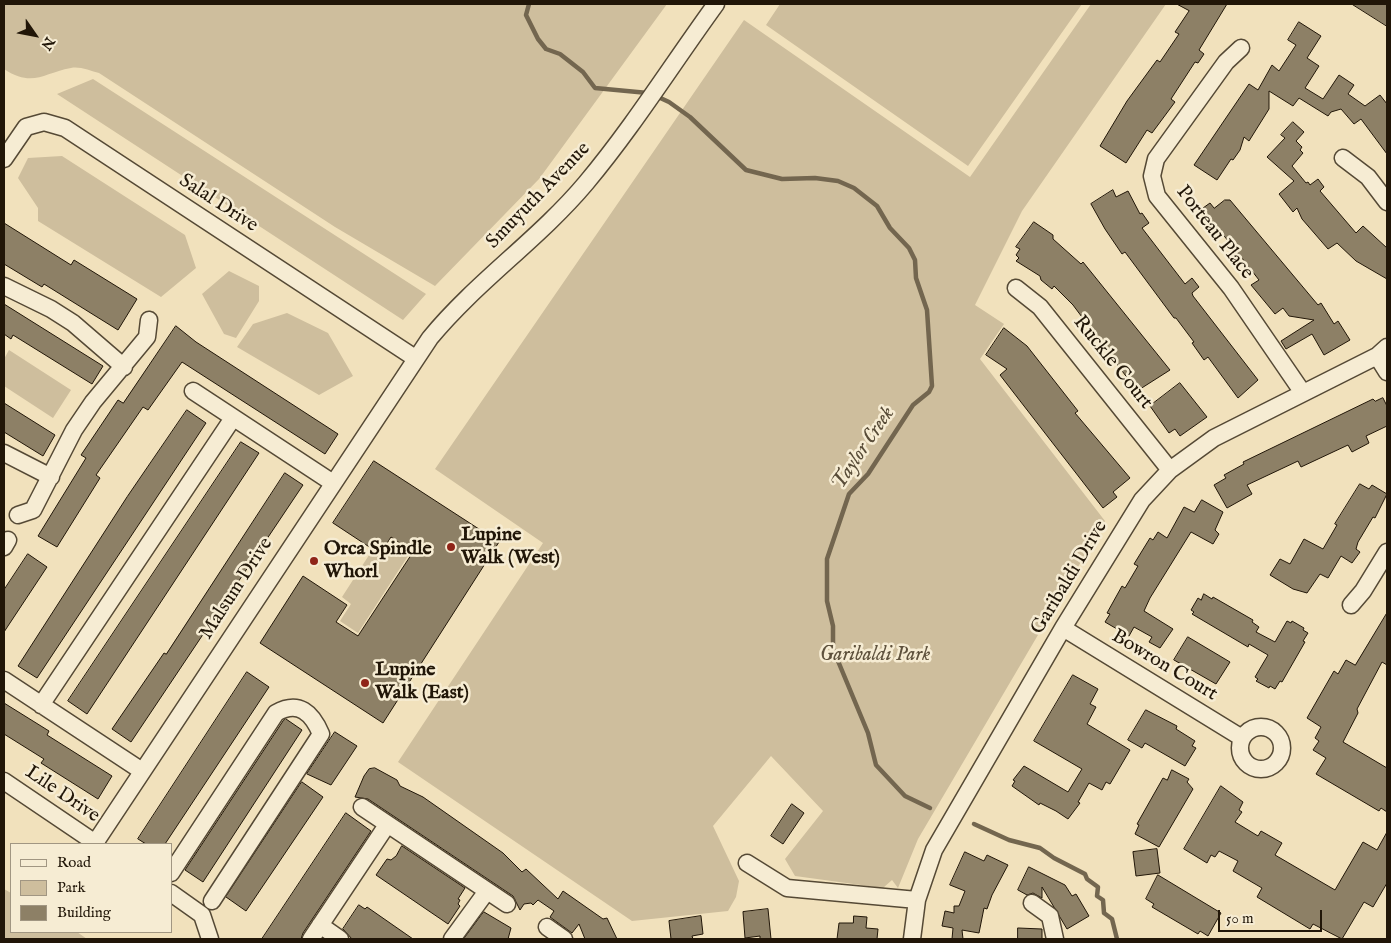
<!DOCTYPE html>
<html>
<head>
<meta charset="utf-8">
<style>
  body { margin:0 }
  #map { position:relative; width:1391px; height:943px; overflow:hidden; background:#f1e1bc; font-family:"IM FELL English",serif }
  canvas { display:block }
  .frame { position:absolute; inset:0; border:5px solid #211608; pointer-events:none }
  .legend { position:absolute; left:10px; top:843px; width:162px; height:90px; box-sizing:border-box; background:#f6ecd3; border:1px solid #a19682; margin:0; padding:6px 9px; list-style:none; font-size:15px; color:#211608 }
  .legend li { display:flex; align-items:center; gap:10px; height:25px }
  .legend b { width:25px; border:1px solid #a19682 }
  .north { position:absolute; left:10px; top:10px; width:50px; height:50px; -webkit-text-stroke:4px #f6ecd3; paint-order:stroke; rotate:123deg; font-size:14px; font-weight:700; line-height:20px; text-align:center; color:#211608 }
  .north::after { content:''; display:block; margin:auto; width:18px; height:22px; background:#211608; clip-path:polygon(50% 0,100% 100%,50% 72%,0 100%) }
  .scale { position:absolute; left:1218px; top:910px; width:104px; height:22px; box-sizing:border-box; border:2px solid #211608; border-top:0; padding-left:6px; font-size:15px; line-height:18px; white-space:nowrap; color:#211608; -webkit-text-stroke:4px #f6ecd3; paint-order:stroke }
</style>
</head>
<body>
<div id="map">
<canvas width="1391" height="943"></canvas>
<div class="frame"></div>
<ul class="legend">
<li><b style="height:6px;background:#f6ecd3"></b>Road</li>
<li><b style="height:14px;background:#cebe9d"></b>Park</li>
<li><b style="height:14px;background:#8d8066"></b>Building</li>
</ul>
<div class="north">N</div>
<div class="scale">50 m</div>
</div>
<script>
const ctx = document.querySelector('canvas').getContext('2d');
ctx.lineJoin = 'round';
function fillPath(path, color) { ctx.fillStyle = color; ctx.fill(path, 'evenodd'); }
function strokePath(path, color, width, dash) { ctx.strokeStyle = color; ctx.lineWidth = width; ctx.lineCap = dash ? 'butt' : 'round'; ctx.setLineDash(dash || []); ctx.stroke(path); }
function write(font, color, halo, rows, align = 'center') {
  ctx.font = font + ' "IM FELL English",serif'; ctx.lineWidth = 5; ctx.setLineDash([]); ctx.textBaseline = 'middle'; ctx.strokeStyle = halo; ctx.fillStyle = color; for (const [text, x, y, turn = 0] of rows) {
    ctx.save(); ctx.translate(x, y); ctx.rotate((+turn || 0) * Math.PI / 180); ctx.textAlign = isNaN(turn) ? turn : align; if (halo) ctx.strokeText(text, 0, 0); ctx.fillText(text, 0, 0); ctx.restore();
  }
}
const green = new Path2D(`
  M4,4H667L539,179L435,286L335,227L99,73C91,71 79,66 71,68C43,73 33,88 4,69Z
  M780,4H1082L968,166L766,25Z
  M1091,4H1166L1022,211L975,305L1004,324L980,359L1105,521L918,839L898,888L892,880L883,888L795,876L785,859L823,811L771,756L713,826L739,881L736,897L728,911L632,921L398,762L543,543L435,469L744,20L970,177Z
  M93,79L426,294L403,320L57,94Z
  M62,156L185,235L196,268L161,297L38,221V208L18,178L28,158Z
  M229,271L259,286V301L236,338L224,334L202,294Z
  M287,313L328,333L353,376L319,395L237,347L253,324Z
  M9,350L71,390L53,418L4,386V359Z
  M391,541L410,553L358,633L340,621L351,604L342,597L371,552L381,558Z
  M4,889L11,893V932H77L87,939H4Z`);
const stream = new Path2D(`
  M529,4L526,15L538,39L546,49L560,54L583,72L595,88L648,93
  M656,96L669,102L690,117L746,170L782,179L815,178L838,181L854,188L877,206L890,228L909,248L915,260L916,278L927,310L932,386L929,392L913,405L868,474L849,494L827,559V601L833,626V649L868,733L876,765L905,796L930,808
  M974,824L1009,840L1040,848L1054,858L1085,874L1087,879L1098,887L1097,896L1103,900L1104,913L1112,919L1117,939`);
const building = new Path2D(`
  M1177,4H1227L1199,50L1204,54L1198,63L1195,62L1171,99L1175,102L1152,133L1147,130L1126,163L1100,146L1127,101L1157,60L1160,62L1179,34L1175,32L1189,11Z
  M1352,4H1387V26Z
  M1299,22L1321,36L1307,58L1319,66L1305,88L1323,99L1339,75L1354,85L1348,94L1365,106L1380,95L1387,104V154L1361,119L1354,124L1341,109L1331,112L1328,116L1299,98L1293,106L1269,91V109L1249,141L1244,137L1240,150L1233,160L1231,159L1217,180L1194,165L1249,84L1258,90L1272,65L1279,71L1296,45L1288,40Z
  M1293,122L1304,132L1296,141L1302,147L1300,150L1303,153L1292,166L1306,183L1308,182L1310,185L1318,179L1324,187L1320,191L1356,233L1363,226L1387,248V279L1356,261L1337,243L1328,249L1302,219L1297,208L1293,212L1279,194L1294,181L1267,157L1285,138L1281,135Z
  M1113,190L1116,197L1128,191L1140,214L1142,213L1149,223L1142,228L1185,284L1192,278L1199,287L1192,293L1193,296L1258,380L1238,398L1208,357L1204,360L1192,343L1194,342L1176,318H1174L1125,252L1122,254L1105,229L1091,204Z
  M1225,200H1230L1318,305L1321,303L1334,324L1338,321L1350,340L1324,355L1312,334L1286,349L1281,341L1314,320L1289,316L1283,308L1275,314L1251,285L1259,280L1238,253L1234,256L1226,245L1229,242L1212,221L1206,226L1196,213L1210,203L1214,208Z
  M1034,222L1053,235V239L1081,264L1083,262L1170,370L1137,391L1073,305L1054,286L1052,289L1041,280L1040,276L1016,261L1019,258L1016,255L1020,249L1016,247Z
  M4,223L71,265L74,260L137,299L118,330L44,284L42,287L4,264Z
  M4,304L103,366L92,384L13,335L11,339L4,334Z
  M176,326L196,342L338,434L325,454L182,362L148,410L143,407L96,475L100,478L57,547L38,536L86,458L81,455L118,400L123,403Z
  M1004,328L1027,346L1078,411L1075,413L1130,478L1113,492L1117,497L1103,508L1000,375L1007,369L986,355Z
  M1180,383L1207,417L1180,436L1175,429L1169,433L1150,406Z
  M1383,398L1387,406V426L1366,436L1369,443L1352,452L1348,445L1301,467L1298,461L1247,485L1252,494L1227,508L1214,485L1226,478L1224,475L1244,464L1243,462L1373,399L1375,401Z
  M4,403L55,435L43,456L4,432Z
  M187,410L206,423L37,678L18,666L127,497Z
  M241,442L259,453L87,714L68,701Z
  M374,461L499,542L383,723L260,643L303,576L347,605L336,622L358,636L413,552L391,537L380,554L333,523Z
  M285,473L303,485L131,742L112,729L164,653L166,654Z
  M1360,484L1369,489L1372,485L1387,494L1375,518L1373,517L1358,542L1356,549L1360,552L1352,563L1341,556L1328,578L1320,574L1307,593L1293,589L1270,575L1280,559L1290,564L1304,539L1323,549L1337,525L1335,524Z
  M1202,500L1223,512L1215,530L1219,534L1213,544L1191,532L1150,598L1144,611L1173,629L1160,648L1149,642L1152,637L1134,627L1129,636L1105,622L1110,614L1107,613L1122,586L1125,588L1138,566L1134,564L1150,538L1153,540L1158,532L1167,538L1184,507L1194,512Z
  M28,554L47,567L4,632V590Z
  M1204,594L1212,599L1213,597L1253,620L1252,622L1259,627L1256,632L1275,642L1287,621L1291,623L1292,621L1304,628L1303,630L1308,633L1303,641L1305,642L1282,682L1280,681L1275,689L1270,686L1269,688L1256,681L1258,679L1255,677L1268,655L1249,644L1248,647L1192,614L1194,612L1191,610L1198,598L1201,600Z
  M1387,613V665L1382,662L1357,709L1358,713L1343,742L1387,768V812L1381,808L1379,811L1316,774L1326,758L1313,750L1319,741L1315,738L1321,727L1307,718L1334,671L1338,674L1346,660L1355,665Z
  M1188,637L1230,662L1216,684L1174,660Z
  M247,672L269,687L165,844H146L138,839Z
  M1073,675L1098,689L1090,704L1096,707L1087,724L1130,750L1110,784L1106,782L1102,790L1089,783L1078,802L1080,803L1068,819L1056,811L1040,803L1039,805L1012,786L1015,781L1013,780L1024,766L1068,792L1082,769L1034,741Z
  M4,703L49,731L47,735L112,776L98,799L41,763L44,759L4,734Z
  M1146,710L1177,726L1176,729L1195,741L1192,746L1196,748L1185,766L1145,743L1142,748L1128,740Z
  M286,719L302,730L203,882L185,870L283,721Z
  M335,732L357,746L331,785L307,774Z
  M375,768L397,780L400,786L423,797L503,853L522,872L526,869L558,899L563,891L603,919L607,918L617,939H585L579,924L572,933L550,917L554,911L538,900L533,905L531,903L524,904L520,910L513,896L368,799L355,797L364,776L369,769Z
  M1172,770L1189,779L1187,782L1193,789L1159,847L1135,834L1139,825L1137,824L1163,778L1167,780Z
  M302,782L323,797L246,911L226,897Z
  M1221,786L1243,802L1239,810L1242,812L1235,822L1258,836L1261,831L1282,843L1275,855L1335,890L1363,842L1377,850L1387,832V883L1373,907L1364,902L1342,939L1313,924L1310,929L1257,897L1262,888L1233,871L1238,861L1219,851L1215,857L1211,855L1207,863L1184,849Z
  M792,804L804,813L783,844L771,836Z
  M346,813L371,831L303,933L301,939H262Z
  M402,846L465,888L458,899L460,900L458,904L460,906L448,924L376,875L387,859L391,860L396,856Z
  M1157,849L1160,873L1136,876L1133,852Z
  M965,852L984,861L987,855L1008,865L992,895L987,909L984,908L979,933L962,930L963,939H952L953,928L942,926L945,911L954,913V906H959L965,891L950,885Z
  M1029,867L1065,885L1072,896L1076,894L1089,916L1067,929L1042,887V898L1033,893L1027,895L1018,890Z
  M1158,875L1221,913L1208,936L1200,931L1198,934L1152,907L1154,904L1146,899Z
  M359,905L365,909L367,907L413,939H352L343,929Z
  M768,909L771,939H760V936L745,938L743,912Z
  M484,912L511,928L508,939H464Z
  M701,916L703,934L692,936L693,939H671L669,921Z
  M854,916L867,917L866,928L878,929L877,939H837L839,923H853Z
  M1018,928L1042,929V939H1018Z`);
const street = new Path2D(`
  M1241,48L1226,62L1156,159L1152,176L1157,196L1231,288L1303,393
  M1343,158L1368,177L1387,202
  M4,159L26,127L44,122L65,128L415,358
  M4,286L51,309L73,323L124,367
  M1016,288L1040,307L1170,470
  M1377,356L1387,372
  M193,391L333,483
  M4,453L51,477
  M18,515L33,510L74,430L93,402L147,337L149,320
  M4,547L8,540
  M1351,605L1363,591L1387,552
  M1063,628L1242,738
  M4,680L142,771
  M41,705L233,418
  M1240 748a21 21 0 1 1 42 0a21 21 0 1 1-42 0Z
  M4,781L97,844
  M362,807L507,904
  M95,843L430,338C477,281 539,239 586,183C633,127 673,63 716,4
  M747,863L787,888L917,900
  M171,873L276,713C299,700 312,713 321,734L212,901
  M171,893L202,915L210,939
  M1032,903L1050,916L1055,939
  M320,925L340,939
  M547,927L564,939
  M311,939L387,825
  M452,939L487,891
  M912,939L917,900L934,850L1063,628L1142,500L1170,470L1214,438L1377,356L1387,347`);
const markers = [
  [451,547,5,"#8f2418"],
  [314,561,5,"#8f2418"],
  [365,683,5,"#8f2418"]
];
const streetNames = [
  ["Smuyuth Avenue",539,196,-46],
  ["Salal Drive",218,204,33],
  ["Porteau Place",1214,233,52],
  ["Ruckle Court",1112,363,51],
  ["Garibaldi Drive",1070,578,-59],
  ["Malsum Drive",237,589,-57],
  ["Bowron Court",1164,666,31],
  ["Lile Drive",62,795,34]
];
const poiNames = [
  ["Lupine",461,536],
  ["Walk (West)",461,559],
  ["Orca Spindle",324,550],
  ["Whorl",324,573],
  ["Lupine",375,671],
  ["Walk (East)",375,694]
];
const parkNames = [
  ["Garibaldi Park",875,656]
];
const waterNames = [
  ["Taylor Creek",864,449,-56]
];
fillPath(green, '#cebe9d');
strokePath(stream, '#73664f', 4.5);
fillPath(building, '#8d8066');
strokePath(building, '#211608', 1);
strokePath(street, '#554935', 19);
strokePath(street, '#f6ecd3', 16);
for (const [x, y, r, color] of markers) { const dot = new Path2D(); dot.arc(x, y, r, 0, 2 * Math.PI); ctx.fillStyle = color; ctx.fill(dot); strokePath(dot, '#f6ecd3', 2); }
write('20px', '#211608', '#f6ecd3', streetNames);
write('bold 20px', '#211608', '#f6ecd3', poiNames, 'left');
write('italic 20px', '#5e513c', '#f6ecd3', parkNames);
write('italic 21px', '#584c38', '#f6ecd3', waterNames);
</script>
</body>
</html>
